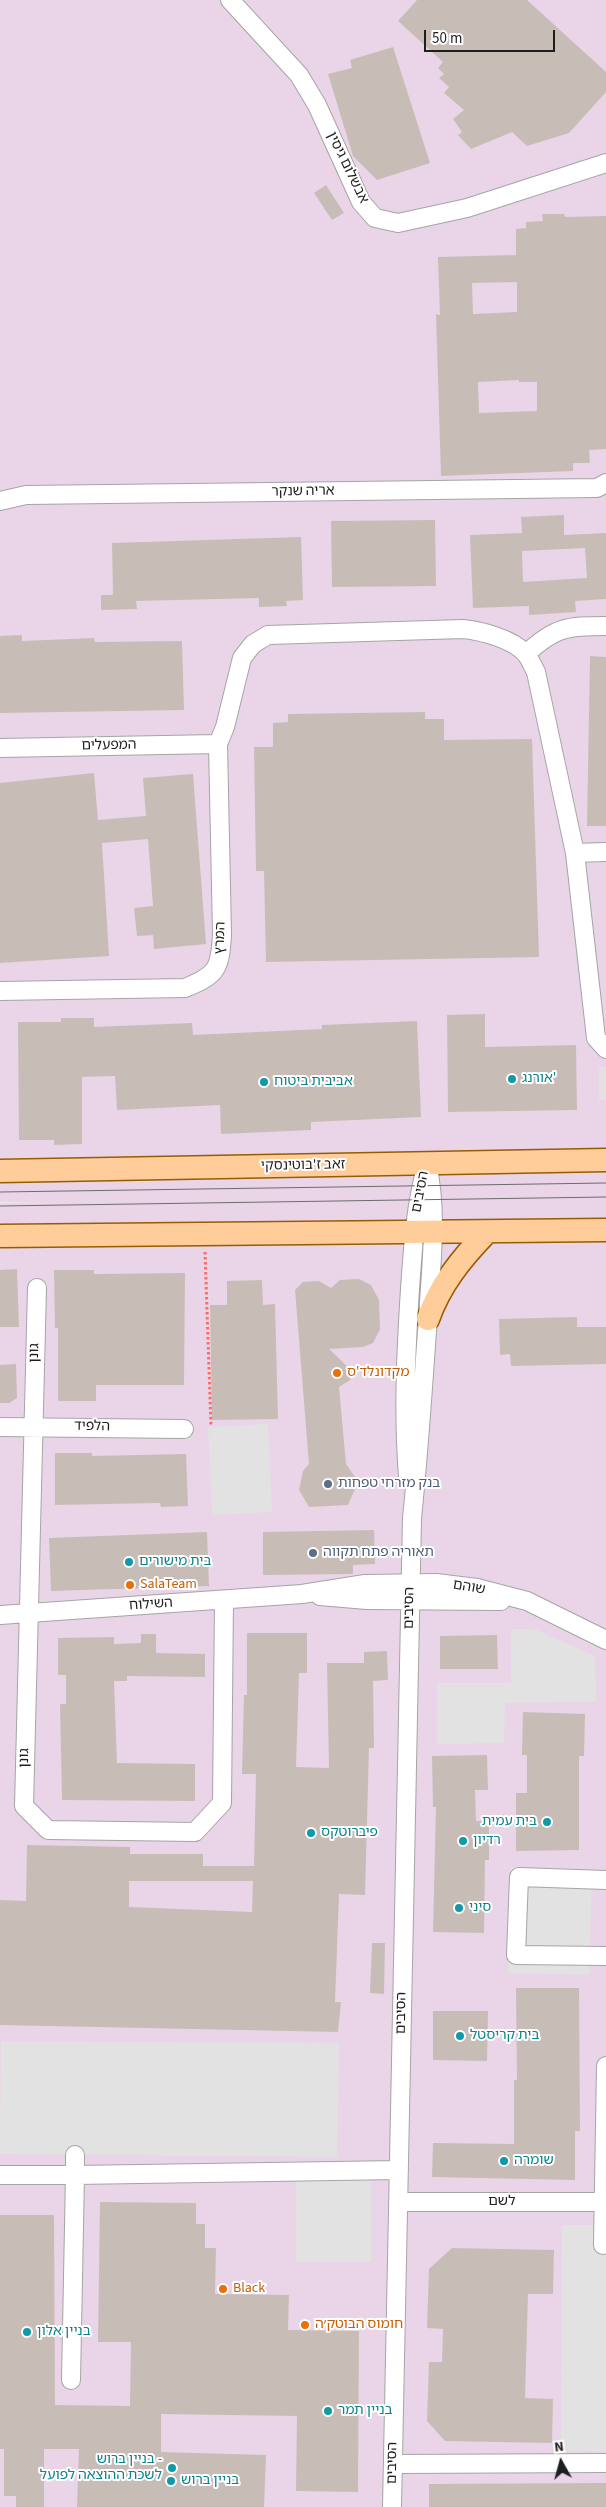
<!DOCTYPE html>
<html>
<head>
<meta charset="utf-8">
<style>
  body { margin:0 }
  #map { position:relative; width:606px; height:2507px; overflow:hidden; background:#f0ebe3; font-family:"Source Sans 3",sans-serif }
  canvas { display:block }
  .north { position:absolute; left:536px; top:2437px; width:50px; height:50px; -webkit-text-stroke:4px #fff; paint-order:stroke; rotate:353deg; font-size:14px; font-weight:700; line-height:20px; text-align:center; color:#1e1e1e }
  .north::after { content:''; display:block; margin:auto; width:18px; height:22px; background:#1e1e1e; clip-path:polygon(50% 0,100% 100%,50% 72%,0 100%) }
  .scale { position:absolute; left:424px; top:30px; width:131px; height:22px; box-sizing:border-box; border:2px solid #1e1e1e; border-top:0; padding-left:6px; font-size:15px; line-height:18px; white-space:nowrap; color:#1e1e1e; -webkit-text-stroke:4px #fff; paint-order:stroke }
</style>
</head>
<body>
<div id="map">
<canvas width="606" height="2507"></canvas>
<div class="north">N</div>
<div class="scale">50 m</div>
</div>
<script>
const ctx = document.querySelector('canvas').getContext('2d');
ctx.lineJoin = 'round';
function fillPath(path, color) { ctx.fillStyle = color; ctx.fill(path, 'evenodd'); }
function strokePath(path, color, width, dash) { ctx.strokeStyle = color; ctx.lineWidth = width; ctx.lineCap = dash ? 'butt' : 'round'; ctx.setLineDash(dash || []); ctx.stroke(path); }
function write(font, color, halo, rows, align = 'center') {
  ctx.font = font + ' "Source Sans 3","Noto Sans Hebrew",sans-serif'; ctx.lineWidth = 4; ctx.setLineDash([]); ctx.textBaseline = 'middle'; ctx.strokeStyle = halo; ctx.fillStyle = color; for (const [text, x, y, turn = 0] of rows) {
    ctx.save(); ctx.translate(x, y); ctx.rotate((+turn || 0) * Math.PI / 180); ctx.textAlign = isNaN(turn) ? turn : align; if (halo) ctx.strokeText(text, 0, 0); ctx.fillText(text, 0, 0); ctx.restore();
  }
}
const industrial = new Path2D(`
  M0,0H606V2507H0V1203L61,1202H0Z`);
const parking = new Path2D(`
  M599,1067H606V1100H599Z
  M268,1424L272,1512L212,1515L208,1427Z
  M511,1629H534L595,1656L596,1702L505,1703L504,1743L437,1744V1683H511Z
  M511,1867L592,1870L589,1975L508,1973Z
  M1,2041L339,2043L337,2157L0,2154Z
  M296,2170H371V2262H296Z
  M562,2225H606V2451H561Z`);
const building = new Path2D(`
  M417,0H527L606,72V92L569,133L527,146L512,132L471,149L458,135L462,132L453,119L464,110L444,93L449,87L439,78L444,74L438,68L443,62L398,21Z
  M393,47L430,163L377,180L353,156L328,74L352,68L350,60Z
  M326,185L344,213L332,220L314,193Z
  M542,214H564L565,217L606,216V449L589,450L590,463H573V471L441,476L436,314L440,315L438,257L516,255V229L526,228V222L543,221ZM517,282V312L473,314L472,283ZM519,380V382H537V411L479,413L478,382Z
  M564,515V535L606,533V599L575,601L576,612L529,615V606L473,608L470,535L522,533L521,517ZM585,548L587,578L523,582L522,551Z
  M435,520L436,586L332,587L331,521Z
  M301,537L303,600L286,601L287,606L259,607V598L136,601L137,609L101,610V595H113L112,543Z
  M22,635V641L94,638L95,642L182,641L184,710L0,713V636Z
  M590,656L606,657V826H587Z
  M425,712V719H444V740L532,739L539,957L266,962L264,871H256L254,747H273V723L288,722V714Z
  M94,773L98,820L146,816L143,778L193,774L206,944L154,949L153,935L137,936L134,908L153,906L148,839L102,843L109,956L0,963V783Z
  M485,1014V1047L576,1045L577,1110L448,1112L447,1015Z
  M61,1018H94V1027L192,1023L193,1035L322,1029V1025L417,1021L421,1117L311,1122V1130L221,1134L220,1105L117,1110L115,1076L82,1077V1144L54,1145V1140H19L18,1022H61Z
  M17,1269L19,1327H0V1270Z
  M54,1270H94V1274L185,1273L184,1385H96V1401H58V1328H55Z
  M359,1279L371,1285L379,1300L380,1329L373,1343L363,1347L329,1349L352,1371L350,1380L339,1387L346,1464L355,1477L356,1487L348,1505L309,1507L299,1490L303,1471L309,1464L295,1290L303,1282L319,1281L331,1288L340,1280Z
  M262,1280L263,1305L275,1304L278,1419L212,1420L210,1305H227V1281Z
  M577,1317V1327H606V1364L511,1366L510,1354L500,1355L499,1319Z
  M16,1364L17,1398L9,1403H0V1365Z
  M55,1453H92V1456L186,1454L188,1506L161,1507L160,1503L55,1505Z
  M374,1530L375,1564L353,1565V1574L263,1575V1532Z
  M207,1532L209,1586L51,1591L49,1538Z
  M247,1633H307V1673H299L296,1767L329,1768L327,1663H364V1652L387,1651L388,1680L373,1681L374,1748H369L365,1895L339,1894L335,2002H341L338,2032L0,2025V1900L26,1901L27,1845L130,1847V1854H203V1866H254L256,1774H242L244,1695H247ZM129,1881H253L252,1912L129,1907Z
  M141,1634H156V1653L205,1654V1677L127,1676V1681H114L117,1763L195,1764V1801L62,1800L60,1704H66V1675H58V1638L114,1637V1644L141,1643Z
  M497,1635L498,1669H440V1636Z
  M523,1712L585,1714L584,1756H579V1850L516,1851V1793H527V1755H522Z
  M487,1755L488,1790H475L476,1821H489V1860H485L484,1933L433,1932L436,1807H433L432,1756Z
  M372,1943H385L384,1994L370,1993Z
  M516,1988H579L580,2131H575V2180L432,2177L433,2143L514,2144V2080H517Z
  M433,2011H488L487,2061L433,2060Z
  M100,2202L196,2203V2224H205V2248H216L215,2294L289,2295L288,2330L359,2331L358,2492L296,2491L297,2416L161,2414V2452L266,2455L264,2507H77L79,2449H44V2507H16V2496H4V2449H0V2215H54L55,2405L130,2406L131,2342H98Z
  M452,2248L554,2250L553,2294H528L525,2398L553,2399L552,2443L445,2441L427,2421L429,2362H442L443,2329L427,2328L429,2269Z
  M606,2483V2507H429V2484Z`);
const path = new Path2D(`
  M205,1252L211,1426`);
const minor = new Path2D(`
  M230,0L299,75L317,105L361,202L375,218L398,223L467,208L606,163
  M0,501L26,495L597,488L606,483
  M526,654C555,627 567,626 606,626
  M0,748L218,744
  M575,853L606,852
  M0,991L185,988C217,975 220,969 222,935L218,744L225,727L242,658L253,644L268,635L463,629C482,631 513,639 526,654C530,659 533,667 536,672L575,853L596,1038L606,1049
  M37,1288L24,1806L48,1830L195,1832L222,1803L224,1600
  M0,1427L184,1429
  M408,1476C403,1414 406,1351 410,1289C413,1248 415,1208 426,1168
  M320,1596L367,1600L501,1601
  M0,1615L302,1594L365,1584L436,1583L477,1588L527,1601L606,1640
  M606,1880L519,1877L516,1955L606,1956
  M0,2175H75V2155
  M398,2202H606
  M603,2245L606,2066
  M71,2380L75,2175L399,2170
  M393,2464L606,2463
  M392,2507L412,1518C419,1452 423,1385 428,1318C431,1265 438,1215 427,1163`);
const major = new Path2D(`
  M0,1171L606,1160
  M0,1236L606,1230
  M428,1319C440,1285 461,1259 486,1233`);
const tram = new Path2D(`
  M0,1192L606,1183
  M0,1206L606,1197`);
const markers = [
  [512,1079,5,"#0f9aa8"],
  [264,1082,5,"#0f9aa8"],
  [337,1373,5,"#e8710a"],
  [328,1484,5,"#5c6f8a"],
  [313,1553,5,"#5c6f8a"],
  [129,1562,5,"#0f9aa8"],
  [130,1585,5,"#e8710a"],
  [547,1822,5,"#0f9aa8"],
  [311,1833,5,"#0f9aa8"],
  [463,1841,5,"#0f9aa8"],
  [459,1908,5,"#0f9aa8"],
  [460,2036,5,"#0f9aa8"],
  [504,2161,5,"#0f9aa8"],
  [223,2289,5,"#e8710a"],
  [305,2325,5,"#e8710a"],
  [27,2332,5,"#0f9aa8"],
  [328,2411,5,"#0f9aa8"],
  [172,2468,5,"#0f9aa8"],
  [171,2481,5,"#0f9aa8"]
];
const streetNames = [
  ["אבשלום גיסין",347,168,64],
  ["אריה שנקר",303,492,-1],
  ["המפעלים",109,746,-1],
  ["המרץ",221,938,-88],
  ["זאב ז'בוטינסקי",303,1166,-1],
  ["הסיבים",421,1192,-79],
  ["גונן",35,1353,-89],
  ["הלפיד",92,1427,1],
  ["שוהם",469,1588,10],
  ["השילוח",151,1605,-4],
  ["הסיבים",410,1608,-89],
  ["גונן",25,1758,-89],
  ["הסיבים",402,2013,-89],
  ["לשם",502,2202],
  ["הסיבים",393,2463,-89]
];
const cultureNames = [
  ["אורנג'",522,1079],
  ["אביבית ביטוח",274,1082],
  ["בית מישורים",139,1562],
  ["בית עמית",537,1822,"right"],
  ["פיברוטקס",321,1833],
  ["רדיון",473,1841],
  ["סיני",469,1908],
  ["בית קריסטל",470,2036],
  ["שומרה",514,2161],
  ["בניין אלון",37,2332],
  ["בניין תמר",338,2411],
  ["בניין ברוש -",162,2460,"right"],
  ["לשכת ההוצאה לפועל",162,2476,"right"],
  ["בניין ברוש",181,2481]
];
const foodNames = [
  ["מקדונלד'ס",347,1373],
  ["SalaTeam",140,1585],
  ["Black",233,2289],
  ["חומוס הבוטק׳ה",315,2325]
];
const serviceNames = [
  ["בנק מזרחי טפחות",338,1484],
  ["תאוריה פתח תקווה",323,1553]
];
fillPath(industrial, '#e9d5e7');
fillPath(parking, '#e2e2e2');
fillPath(building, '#c8bdb6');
strokePath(minor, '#a5a5a5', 20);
strokePath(major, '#985c00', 25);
strokePath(path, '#ff6b65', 3, [2.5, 2.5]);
strokePath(minor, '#fff', 18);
strokePath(major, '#ffcd99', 22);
strokePath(tram, '#6c6c6c', 1);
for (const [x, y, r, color] of markers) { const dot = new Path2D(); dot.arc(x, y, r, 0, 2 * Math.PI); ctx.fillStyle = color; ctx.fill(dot); strokePath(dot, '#fff', 2); }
write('14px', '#1e1e1e', '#fff', streetNames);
write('14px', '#0d838f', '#fff', cultureNames, 'left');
write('14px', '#c56008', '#fff', foodNames, 'left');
write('14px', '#4e5e75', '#fff', serviceNames, 'left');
</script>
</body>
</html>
